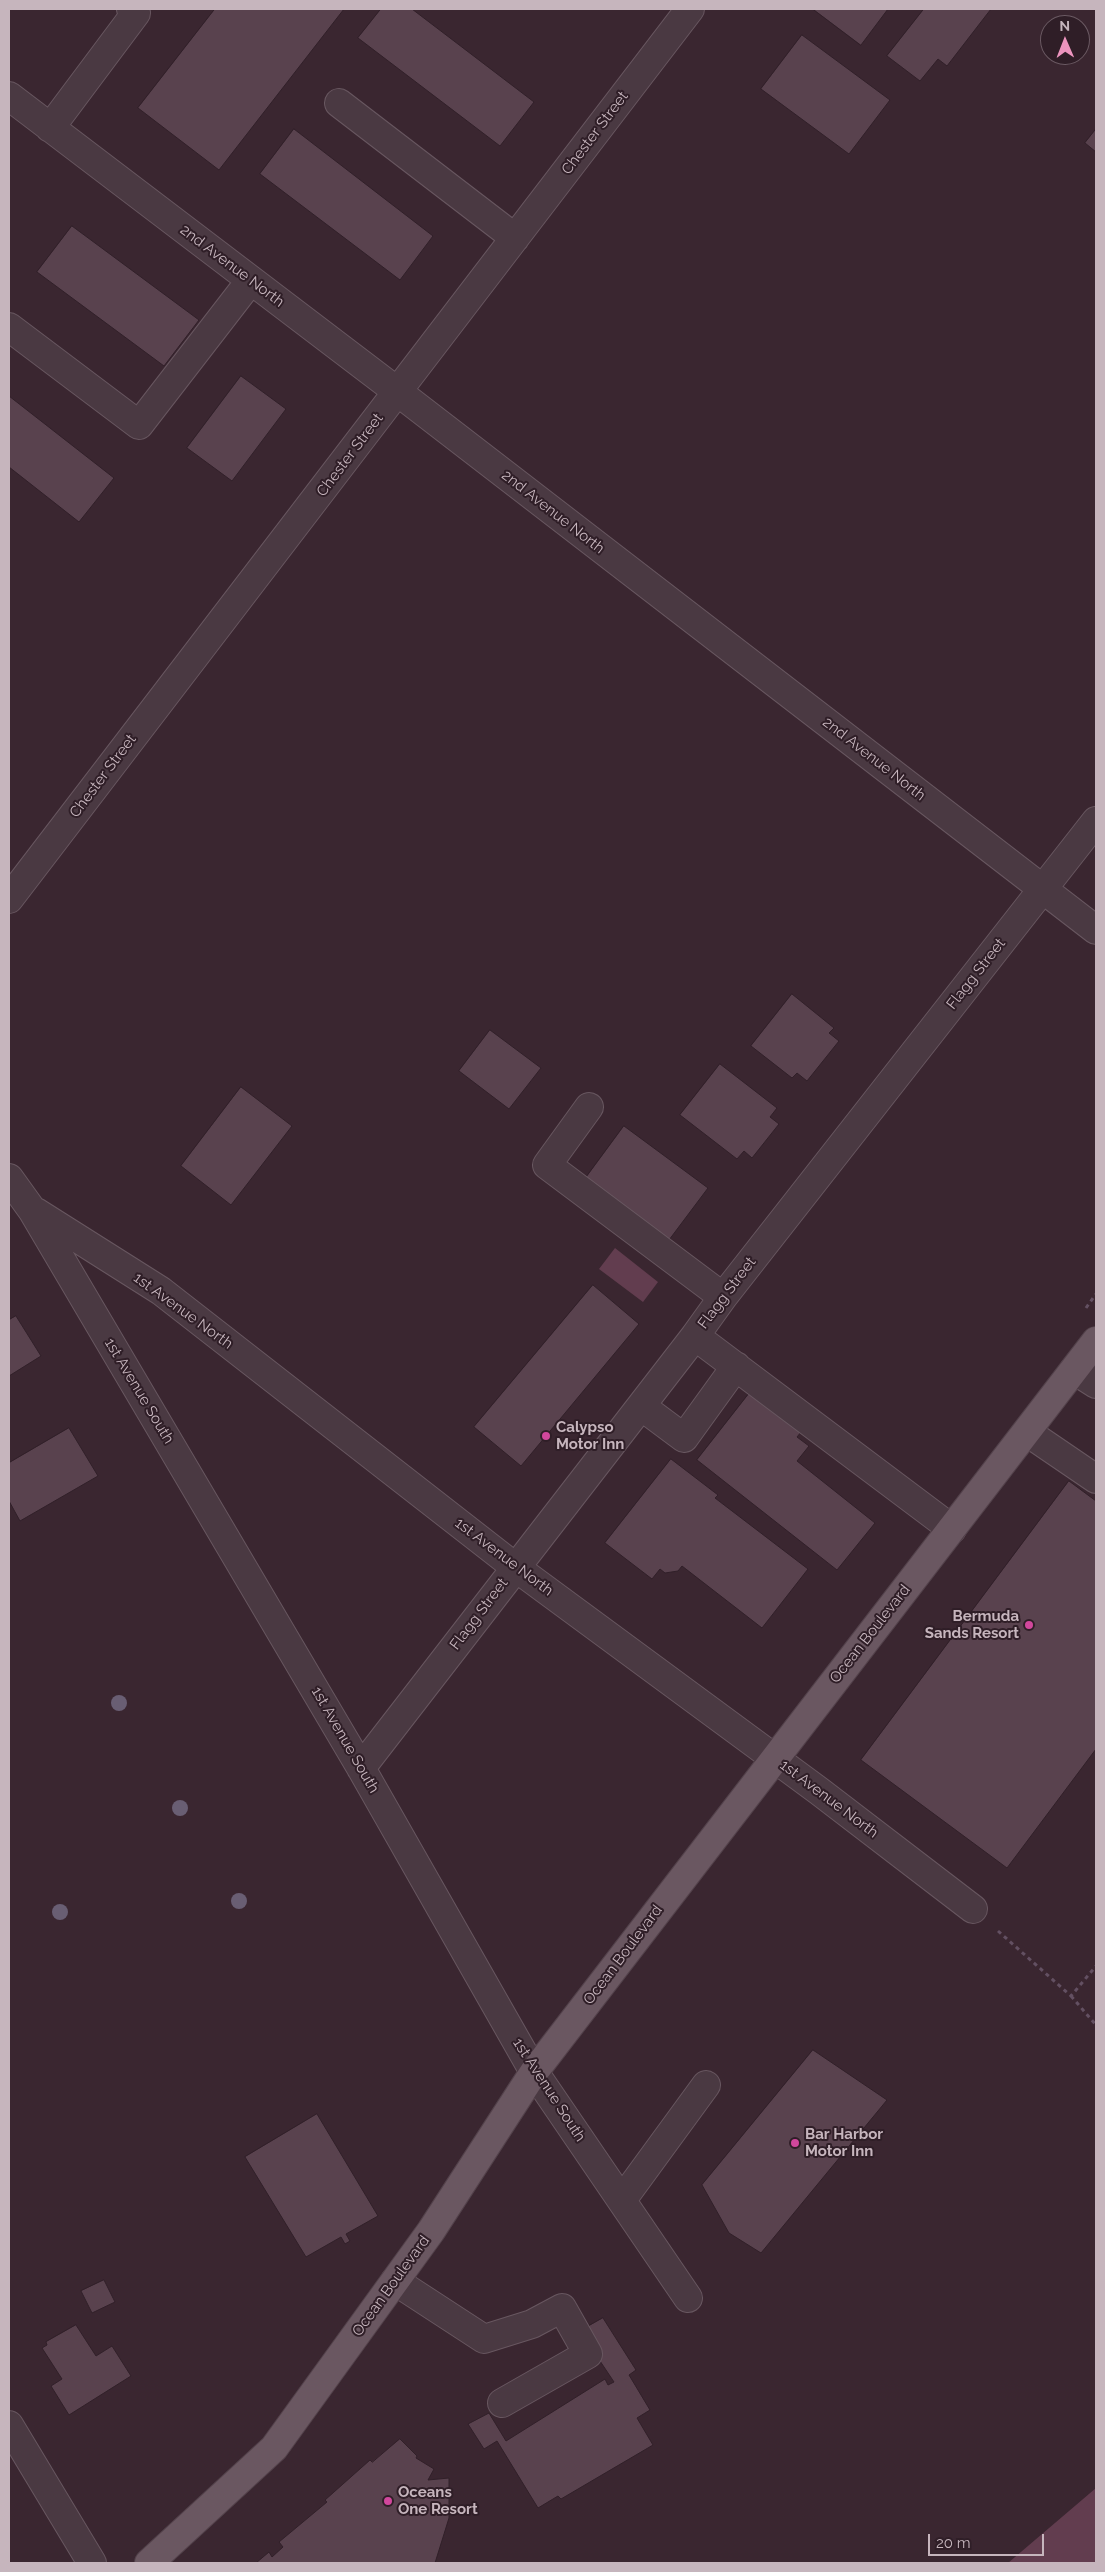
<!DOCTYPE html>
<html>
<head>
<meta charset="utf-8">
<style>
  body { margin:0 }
  #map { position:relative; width:1105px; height:2572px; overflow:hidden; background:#3a2630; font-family:Raleway,sans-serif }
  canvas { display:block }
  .frame { position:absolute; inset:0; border:10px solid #c6b5bd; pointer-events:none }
  .north { position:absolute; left:1040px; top:15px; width:50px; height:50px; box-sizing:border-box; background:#2f1e27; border:1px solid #6b5a63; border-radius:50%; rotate:359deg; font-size:14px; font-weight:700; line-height:20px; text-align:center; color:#c6b5bd }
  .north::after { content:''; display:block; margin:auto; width:18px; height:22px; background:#ec94be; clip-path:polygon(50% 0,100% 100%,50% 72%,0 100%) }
  .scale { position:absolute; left:928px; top:2534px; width:116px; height:22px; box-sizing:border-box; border:2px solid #c6b5bd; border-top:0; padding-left:6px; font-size:15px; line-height:18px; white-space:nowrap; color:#c6b5bd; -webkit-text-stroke:4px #2f1e27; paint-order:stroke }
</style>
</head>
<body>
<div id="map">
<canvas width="1105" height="2572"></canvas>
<div class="frame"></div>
<div class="north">N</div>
<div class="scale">20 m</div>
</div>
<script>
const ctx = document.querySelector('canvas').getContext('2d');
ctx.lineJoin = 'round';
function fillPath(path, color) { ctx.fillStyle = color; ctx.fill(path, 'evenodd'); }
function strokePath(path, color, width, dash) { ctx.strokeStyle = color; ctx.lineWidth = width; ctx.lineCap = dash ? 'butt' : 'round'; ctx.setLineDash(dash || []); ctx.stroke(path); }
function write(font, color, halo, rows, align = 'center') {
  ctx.font = font + ' Raleway,sans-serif'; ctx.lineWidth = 4; ctx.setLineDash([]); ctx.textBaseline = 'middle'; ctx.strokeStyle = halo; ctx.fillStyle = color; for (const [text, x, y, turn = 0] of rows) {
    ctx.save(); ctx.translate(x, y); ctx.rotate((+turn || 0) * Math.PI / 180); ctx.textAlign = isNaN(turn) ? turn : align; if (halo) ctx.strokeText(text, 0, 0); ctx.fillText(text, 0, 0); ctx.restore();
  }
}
const water = new Path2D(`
  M615,1248L658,1282L643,1302L599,1269Z
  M1096,2488V2563H1008Z`);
const building = new Path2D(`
  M215,9H344L219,170L138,108Z
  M381,9H412L534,102L500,146L358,38Z
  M813,9H888L861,45Z
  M924,9H991L947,66L938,59L920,81L887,56Z
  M802,35L890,100L849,154L761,89Z
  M294,129L433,236L400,280L260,174Z
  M1096,129V152L1085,143Z
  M72,226L199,320L164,366L37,272Z
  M241,376L286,409L232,481L187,448Z
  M9,396L114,478L79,522L9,467Z
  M792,994L834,1028L829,1033L839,1041L807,1081L797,1073L792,1078L751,1046Z
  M490,1030L541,1068L509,1109L459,1071Z
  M720,1064L777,1108L770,1117L779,1124L752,1158L744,1151L737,1159L680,1115Z
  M241,1087L292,1126L231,1205L181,1166Z
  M624,1126L708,1188L669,1240L585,1179Z
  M593,1285L639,1324L521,1466L474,1427Z
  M16,1316L41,1356L9,1376V1320Z
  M755,1386L806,1426L797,1437L809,1446L797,1461L875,1523L837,1570L697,1460Z
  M69,1428L98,1476L20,1521L9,1501V1463Z
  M671,1459L718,1495L715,1498L808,1569L762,1628L682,1566L678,1571L665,1573L660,1569L652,1579L605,1543Z
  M1069,1481L1096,1501V1749L1007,1868L861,1760Z
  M813,2050L887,2100L761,2253L729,2233L702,2185Z
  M317,2114L378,2216L346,2234L350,2241L345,2244L341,2237L306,2257L245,2157Z
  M104,2280L115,2302L92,2313L81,2291Z
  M603,2318L636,2370L629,2375L650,2410L637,2418L653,2445L561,2499L558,2496L538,2508L497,2441L484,2449L468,2424L489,2413L506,2441L605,2379L608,2385L614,2382L580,2331Z
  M76,2325L96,2356L112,2346L131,2376L69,2415L51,2386L62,2379L42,2348L47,2345L46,2342Z
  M400,2439L417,2456L416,2458L434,2469L428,2480L449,2478V2518L435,2563H256L269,2552L272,2557L283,2547L279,2542L327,2502L325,2500L370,2460L372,2462Z`);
const path = new Path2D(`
  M1086,1308L1096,1294
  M998,1931L1071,1996L1096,1966
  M1071,1996L1096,2025`);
const minor = new Path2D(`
  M9,96L398,392L1096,930
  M339,103L515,238
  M50,128L136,13L131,9
  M9,327L139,425L251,280
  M9,899L690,9
  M589,1107L547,1165L723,1297
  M9,1178L32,1210L361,1768L534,2072L688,2298
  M36,1212L161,1291L515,1567L819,1791L973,1909
  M695,1336L952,1529
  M1074,1370L1096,1384
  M641,1406L684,1438L736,1366
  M1027,1432L1096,1479
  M361,1768L695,1336L723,1297L1096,821
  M622,2200L706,2085
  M395,2281L484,2339L532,2324L562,2308L588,2354L502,2403
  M9,2425L92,2563`);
const major = new Path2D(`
  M149,2563L274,2448L431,2231L534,2072L1096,1341`);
const trees = [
  [119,1703],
  [180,1808],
  [239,1901],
  [60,1912]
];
const markers = [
  [546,1436,5,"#d1479c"],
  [1029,1625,5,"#d1479c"],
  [795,2143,5,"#d1479c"],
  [388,2501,5,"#d1479c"]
];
const streetNames = [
  ["Chester Street",595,133,-53],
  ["2nd Avenue North",232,266,37],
  ["Chester Street",350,455,-53],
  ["2nd Avenue North",553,512,38],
  ["2nd Avenue North",874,759,38],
  ["Chester Street",103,776,-53],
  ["Flagg Street",976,974,-52],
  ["Flagg Street",727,1293,-53],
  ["1st Avenue North",183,1311,36],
  ["1st Avenue South",139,1391,59],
  ["1st Avenue North",504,1557,37],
  ["Flagg Street",479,1614,-53],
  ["Ocean Boulevard",870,1634,-52],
  ["1st Avenue South",345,1740,60],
  ["1st Avenue North",829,1799,37],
  ["Ocean Boulevard",623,1955,-53],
  ["1st Avenue South",549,2090,57],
  ["Ocean Boulevard",391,2286,-54]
];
const poiNames = [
  ["Calypso",556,1427],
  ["Motor Inn",556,1444],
  ["Bermuda",1019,1616,"right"],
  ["Sands Resort",1019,1633,"right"],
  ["Bar Harbor",805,2134],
  ["Motor Inn",805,2151],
  ["Oceans",398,2492],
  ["One Resort",398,2509]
];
fillPath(water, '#623d4f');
fillPath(building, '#59424e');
strokePath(building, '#312029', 1);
strokePath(minor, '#685760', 30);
strokePath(major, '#53424b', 30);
strokePath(path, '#635062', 3, [4, 4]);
strokePath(minor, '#4a3942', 28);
strokePath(major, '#6a5761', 28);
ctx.fillStyle = '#695e73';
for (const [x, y] of trees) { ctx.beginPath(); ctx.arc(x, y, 8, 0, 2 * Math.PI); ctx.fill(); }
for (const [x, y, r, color] of markers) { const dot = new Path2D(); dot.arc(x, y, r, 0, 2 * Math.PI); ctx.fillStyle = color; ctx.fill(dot); strokePath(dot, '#2f1e27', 2); }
write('15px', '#c6b5bd', '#2f1e27', streetNames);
write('bold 15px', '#c6b5bd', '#2f1e27', poiNames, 'left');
</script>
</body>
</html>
